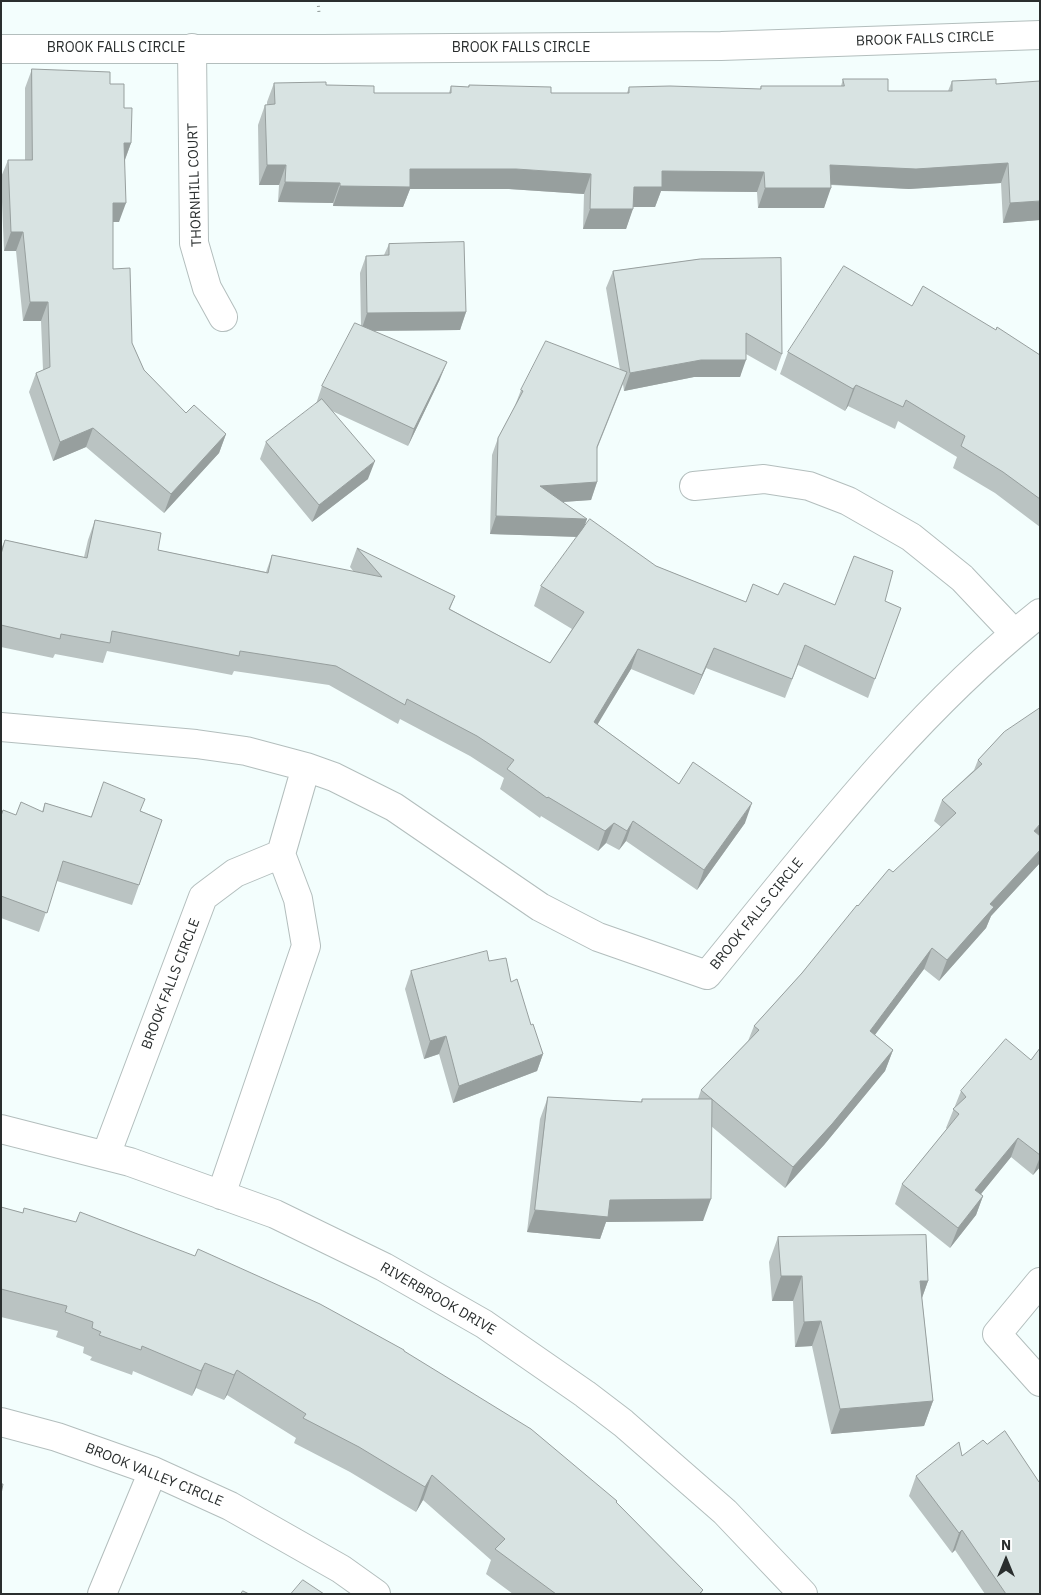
<!DOCTYPE html>
<html>
<head>
<meta charset="utf-8">
<style>
  body { margin:0 }
  #map { position:relative; width:1041px; height:1595px; overflow:hidden; background:#f3fefd; font-family:"IBM Plex Sans",sans-serif }
  canvas { display:block }
  .frame { position:absolute; inset:0; border:2px solid #2a2e2e; pointer-events:none }
  .north { position:absolute; left:981px; top:1535px; width:50px; height:50px; -webkit-text-stroke:4px #fff; paint-order:stroke; rotate:0deg; font-size:14px; font-weight:700; line-height:20px; text-align:center; color:#2a2e2e }
  .north::after { content:''; display:block; margin:auto; width:18px; height:22px; background:#2a2e2e; clip-path:polygon(50% 0,100% 100%,50% 72%,0 100%) }
</style>
</head>
<body>
<div id="map">
<canvas width="1041" height="1595"></canvas>
<div class="frame"></div>
<div class="north">N</div>
</div>
<script>
const ctx = document.querySelector('canvas').getContext('2d');
ctx.lineJoin = 'round';
function strokePath(path, color, width, dash) { ctx.strokeStyle = color; ctx.lineWidth = width; ctx.lineCap = dash ? 'butt' : 'round'; ctx.setLineDash(dash || []); ctx.stroke(path); }
function fillPath(path, color) { ctx.fillStyle = color; ctx.fill(path, 'evenodd'); }
function write(font, color, halo, rows, align = 'center') {
  ctx.font = font + ' "IBM Plex Sans",sans-serif'; ctx.lineWidth = 4; ctx.setLineDash([]); ctx.textBaseline = 'middle'; ctx.strokeStyle = halo; ctx.fillStyle = color; for (const [text, x, y, turn = 0] of rows) {
    ctx.save(); ctx.translate(x, y); ctx.rotate((+turn || 0) * Math.PI / 180); ctx.textAlign = isNaN(turn) ? turn : align; if (halo) ctx.strokeText(text, 0, 0); ctx.fillText(text, 0, 0); ctx.restore();
  }
}
const path = new Path2D(`
  M318,1L319,13`);
const minor = new Path2D(`
  M192,48L194,243L207,288L223,317
  M1,49H322L721,46L1040,35
  M694,486L764,479L809,486L848,501L911,537L962,578L1014,633
  M1,727L196,744L246,751L306,767L334,777L394,807L540,907L598,937L707,975C811,848 911,715 1040,613
  M1,1129L130,1162L275,1214L384,1267L484,1324L585,1394L623,1423L725,1512L803,1594
  M106,1155L203,897L235,873L281,854
  M221,1195L306,946L298,899L281,854L306,767
  M1040,1282L997,1334L1040,1382
  M1,1422L57,1437L153,1471L230,1506L341,1569L376,1594
  M102,1594L153,1471`);
const wall = new Path2D(`
  M32,69L110,84L124,108L131,143L125,160L119,222H113V269L132,343L144,370L186,413L226,434L219,453L164,513L86,447L53,461L29,392L36,373L43,370L41,321H23L16,251H4L1,177L8,160H25V88Z
  M843,79L888,91H948L952,81L996,84L1040,220L1003,223L1001,183L909,189L831,185L824,208H758L757,192L661,191L655,207H633L626,229H583L584,194L509,189H410L403,207L333,206V203L278,202L279,185H259L258,125L265,105H267V102L274,83L326,85L374,93H449L451,86L468,87L469,85L551,93H627L629,87L760,89L761,86H841Z
  M389,244L466,312L460,330L374,331L440,379L408,446L332,411L368,479L312,522L260,459L266,442L316,404L322,386L361,325L360,273L366,256L384,255Z
  M700,259L782,354L776,371L746,354L740,377H694L624,391L623,384L597,449V482L591,500L562,502L584,527L656,566L746,602L778,595L835,605L885,601L901,608L868,698L798,665L785,698L706,668L694,695L631,669L597,724L679,784L745,823L697,890L626,841L619,850L606,843L598,851L541,816L540,818L500,789L504,778L470,756L400,719L398,724L329,685L234,671L232,675L107,651L103,663L55,654L53,658L1,647V549L5,540L84,557L88,540L95,520L158,550L266,572L272,555L354,572L350,567L357,548L455,596L450,609L550,663L572,629L534,606L541,586L577,537L490,534L492,455L498,438L514,408L521,390L620,370L606,288L613,271Z
  M996,330L1040,355V527L995,493L953,468L957,457L898,421L895,429L848,406L845,411L780,374L788,352Z
  M1004,732L1039,864L991,916L986,928L939,981L924,969L875,1035L893,1050L885,1071L824,1145L785,1188L711,1126L703,1221L606,1222L600,1239L527,1232L540,1119L548,1097L641,1102L642,1099H698L701,1090L748,1041L754,1026L802,973L858,906L941,827L934,821L942,800L974,770L978,760Z
  M45,803L91,817L141,811L162,820L132,905L57,881L39,932L1,918V815H16L42,812Z
  M411,971L511,982L543,1054L537,1071L453,1103L439,1054L424,1059L405,989Z
  M1040,1048V1167L1033,1175L1011,1157L981,1194L983,1196L976,1215L950,1248L895,1204L902,1184L947,1129L946,1128L961,1091L1031,1060Z
  M1,1207L23,1213L24,1208L404,1351L617,1501L616,1502L703,1590L701,1594H513L486,1574L491,1560L423,1500L416,1512L350,1472L294,1443L296,1438L227,1395L224,1400L196,1388L192,1396L133,1371L132,1375L90,1360L92,1357L83,1353L84,1347L56,1337L58,1331L1,1317Z
  M778,1237L928,1281L922,1298L933,1401L924,1426L831,1434L812,1346L795,1347L793,1301H772L769,1262Z
  M987,1444L1039,1482L1040,1594H985L955,1550L952,1553L909,1496L916,1476L962,1456Z`);
const shadedWall = new Path2D(`
  M124,143H131L124,162Z
  M1008,163L1001,183L909,189L823,184L830,165Z
  M267,165H286L279,185H259Z
  M410,169H516L591,174L584,194L509,189H410L403,207L333,206L340,186Z
  M662,171L764,172L757,192L661,191L655,207H626L634,187Z
  M285,182L340,183L333,203L278,202Z
  M765,188H831L824,208H758Z
  M1040,201V220L1003,223L1010,203Z
  M113,203H126L119,222H106Z
  M590,209H633L626,229H583Z
  M11,232H23L16,251H4Z
  M30,302H48L41,321H23Z
  M466,312L460,330L361,331L367,313Z
  M701,360H746L740,377H694L624,391L630,373Z
  M447,362L440,379L408,446L414,429Z
  M856,385L848,406L845,411L853,389Z
  M93,428L86,447L53,461L60,442Z
  M226,434L219,453L164,513L171,494Z
  M375,461L368,479L312,522L319,505Z
  M597,482L591,500L534,504L540,486Z
  M496,516L587,519L581,537L490,534Z
  M714,648L706,668L694,695L702,675Z
  M638,649L631,669L587,742L594,722Z
  M752,803L745,823L697,890L704,870Z
  M633,821L626,841L619,850L627,831Z
  M614,823L606,843L598,851L605,831Z
  M1040,824V836L1034,831Z
  M1040,850V862L1039,864L991,916L986,928L939,981L947,960L990,904Z
  M932,948L924,969L862,1052L870,1031Z
  M446,1036L439,1054L424,1059L430,1041Z
  M893,1050L885,1071L824,1145L785,1188L793,1167Z
  M543,1054L537,1071L453,1103L459,1086Z
  M1018,1138L1011,1157L968,1210L975,1190Z
  M1040,1157V1167L1033,1175Z
  M983,1196L976,1215L950,1248L958,1228Z
  M711,1199L703,1221L606,1222L600,1239L527,1232L535,1210L610,1200Z
  M781,1276H802L793,1301H772Z
  M920,1281H928L919,1306Z
  M821,1321L812,1346L795,1347L804,1322Z
  M205,1363L196,1388L192,1396L201,1371Z
  M237,1370L227,1395L224,1400L234,1375Z
  M933,1401L924,1426L831,1434L840,1409Z
  M432,1475L423,1500L416,1512L425,1487Z
  M962,1530L955,1550L952,1553L959,1533Z`);
const building = new Path2D(`
  M32,69L110,72V84H124V108H132L131,143H124L126,203H113V269L130,268L132,343L144,370L186,413L194,405L226,434L171,494L93,428L60,442L36,373L50,367L48,302H30L23,232H11L8,160H32Z
  M843,79H888V91H952V81L996,79V84L1040,81V201L1010,203L1008,163L916,169L830,165L831,188H765L764,172L662,171V187H634L633,209H590L591,174L516,169H410V187L340,186V183L285,182L286,165H267L265,105L275,104L274,83L326,82V85L374,86V93H451V86L469,87V85L551,87V93H629V87L670,86L761,89V86H844Z
  M464,242L466,312L367,313L366,256L389,255V244Z
  M781,258L782,354L746,333V360H701L630,373L613,271L700,259Z
  M844,266L912,306L923,286L996,330L997,327L1040,355V499L1003,472L961,446L965,436L906,400L903,407L856,385L853,389L788,352Z
  M355,323L447,362L414,429L322,386Z
  M546,341L627,372L597,447V482L540,486L587,519L496,516L498,438L523,391L521,390Z
  M322,399L375,461L319,505L266,442Z
  M590,519L656,566L746,602L753,584L778,595L784,583L835,605L854,556L893,571L885,601L901,608L875,679L805,645L792,679L714,648L702,675L638,649L594,722L679,784L693,762L752,803L704,870L633,821L627,831L614,823L605,831L548,797L547,798L507,769L514,760L477,736L407,699L405,705L336,666L240,651L239,656L112,631L110,643L61,634L60,639L1,625V554L5,540L87,558L95,520L161,533L158,550L268,573L272,555L382,577L357,548L455,596L449,609L550,663L584,612L541,586Z
  M1040,708V824L1034,831L1040,836V850L990,904L994,907L947,960L932,948L870,1031L893,1050L832,1124L793,1167L701,1090L759,1030L754,1026L802,973L857,905L858,906L889,869L893,872L956,813L942,800L982,764L978,760L1004,732Z
  M104,782L145,799L140,811L162,820L139,885L63,861L47,913L1,896V816L3,810L16,815L21,802L43,812L45,803L91,817Z
  M487,951L489,961L506,958L511,982L517,979L531,1025L533,1024L543,1054L459,1086L446,1036L430,1041L411,971Z
  M1006,1039L1031,1060L1040,1048V1155L1018,1138L975,1190L983,1196L958,1228L902,1184L959,1114L953,1109L966,1097L961,1091Z
  M548,1097L642,1102V1099H712L711,1199L610,1200L608,1217L535,1210Z
  M1,1207L23,1213L24,1208L76,1222L80,1212L195,1256L198,1249L320,1304L404,1350V1351L531,1429L617,1501L616,1502L703,1590L699,1594H556L495,1549L505,1539L432,1475L425,1487L359,1447L303,1418L306,1414L237,1370L234,1375L205,1363L201,1371L142,1346L141,1350L99,1335L101,1332L92,1328L93,1322L65,1312L67,1306L1,1289Z
  M926,1235L928,1281H920L933,1401L840,1409L821,1321L804,1322L802,1276H781L778,1237Z
  M1005,1431L1039,1482L1040,1481V1594H1006L962,1530L959,1533L916,1476L959,1442L962,1456L983,1440L987,1444Z
  M1,1484H3L1,1494Z
  M303,1580L324,1594H291Z
  M243,1591L249,1594H241Z`);
const streetNames = [
  ["BROOK FALLS CIRCLE",925,39,-2],
  ["BROOK FALLS CIRCLE",116,48],
  ["BROOK FALLS CIRCLE",521,48],
  ["THORNHILL COURT",195,185,-92],
  ["BROOK FALLS CIRCLE",757,914,-51],
  ["BROOK FALLS CIRCLE",171,984,-69],
  ["RIVERBROOK DRIVE",438,1299,30],
  ["BROOK VALLEY CIRCLE",154,1475,22]
];
strokePath(minor, '#b3bebd', 30);
strokePath(path, '#8f9796', 3, [1, 4]);
strokePath(minor, '#fff', 28);
fillPath(wall, '#bac3c2');
fillPath(shadedWall, '#979f9e');
fillPath(building, '#d8e3e2');
strokePath(building, '#979f9e', 1);
write('14px', '#2a2e2e', '#fff', streetNames);
</script>
</body>
</html>
